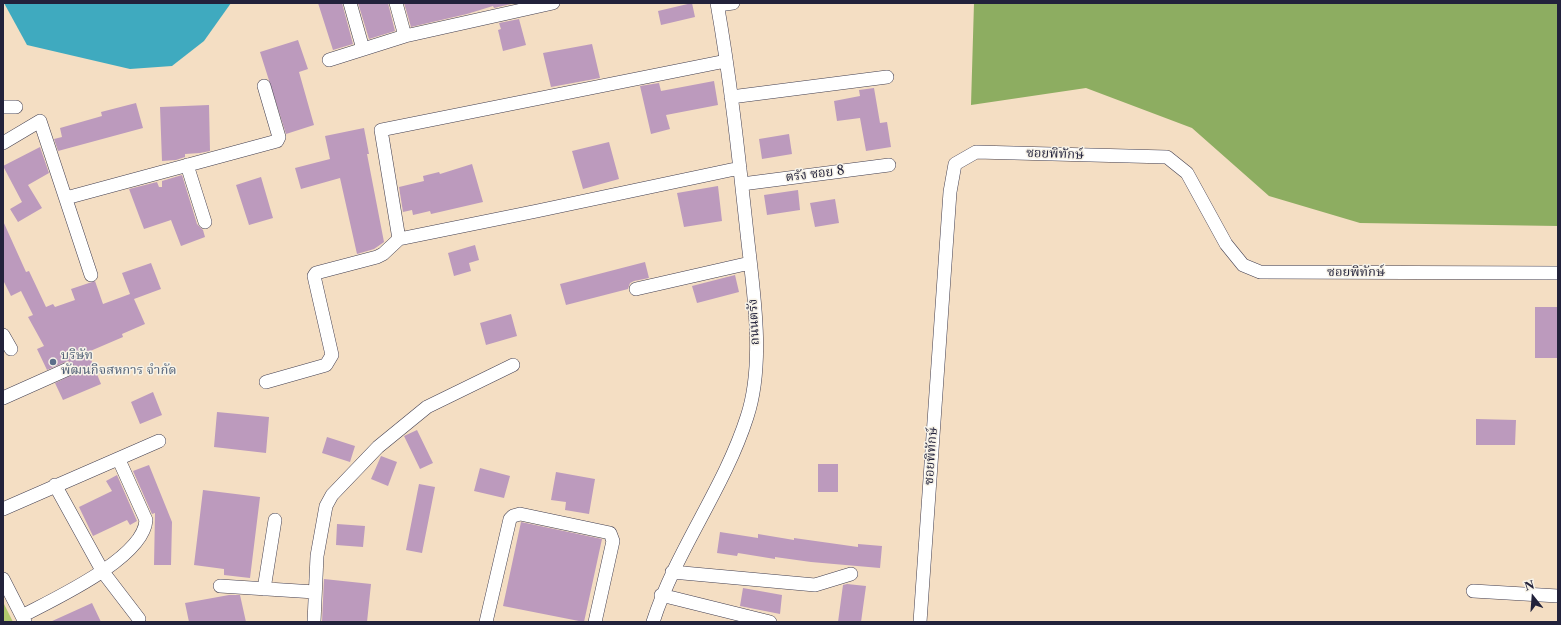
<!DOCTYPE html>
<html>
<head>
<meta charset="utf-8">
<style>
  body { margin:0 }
  #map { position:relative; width:1561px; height:625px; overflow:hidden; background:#f4dec3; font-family:"Libre Caslon Text",serif }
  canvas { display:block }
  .frame { position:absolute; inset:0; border:4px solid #22223b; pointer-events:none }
  .north { position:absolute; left:1513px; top:577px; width:40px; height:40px; -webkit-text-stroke:3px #f7f3e8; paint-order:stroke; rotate:343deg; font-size:11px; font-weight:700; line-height:16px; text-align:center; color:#22223b }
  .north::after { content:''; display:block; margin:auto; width:14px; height:18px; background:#22223b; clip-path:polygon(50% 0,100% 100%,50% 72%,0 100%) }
</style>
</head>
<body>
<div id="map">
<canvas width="1561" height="625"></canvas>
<div class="frame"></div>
<div class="north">N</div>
</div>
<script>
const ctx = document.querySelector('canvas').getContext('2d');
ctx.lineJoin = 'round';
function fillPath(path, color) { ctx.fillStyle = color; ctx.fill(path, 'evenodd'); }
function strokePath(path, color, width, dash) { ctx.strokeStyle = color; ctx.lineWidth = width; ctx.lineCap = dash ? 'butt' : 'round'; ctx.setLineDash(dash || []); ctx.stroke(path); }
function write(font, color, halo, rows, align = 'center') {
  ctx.font = font + ' "Libre Caslon Text","Noto Serif Thai",serif'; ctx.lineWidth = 3; ctx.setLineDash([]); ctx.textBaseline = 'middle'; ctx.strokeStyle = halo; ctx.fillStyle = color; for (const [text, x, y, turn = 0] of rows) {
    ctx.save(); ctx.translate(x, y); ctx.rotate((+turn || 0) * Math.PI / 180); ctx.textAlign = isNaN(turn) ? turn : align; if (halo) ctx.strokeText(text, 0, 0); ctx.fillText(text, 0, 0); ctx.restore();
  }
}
const green = new Path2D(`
  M3,602L13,622H3Z`);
const forest = new Path2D(`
  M974,3H1558V226L1360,223L1269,196L1192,128L1086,88L971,105Z`);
const water = new Path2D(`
  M4,3H231L204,41L172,66L130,69L27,45Z`);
const building = new Path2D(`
  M318,3H342L353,44L333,50Z
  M358,3H388L395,31L369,39Z
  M404,3H515L494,8L493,6L467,14L411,27Z
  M692,3L695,17L661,25L658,11Z
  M519,19L526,45L503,51L498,30L501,29L499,23Z
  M298,40L308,69L299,72L314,125L286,134L260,52Z
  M592,44L600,78L551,87L543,53Z
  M714,81L718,105L666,115L670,129L651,134L640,86L659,83L661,91Z
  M874,88L880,123L887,122L891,147L866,151L860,118L837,121L834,101L860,96L859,90Z
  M136,103L143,128L58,151L54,139L62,137L60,128L102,116L101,112Z
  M209,105L210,151L200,153L185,154V157L176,160L162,161L160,107Z
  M364,128L369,154H367L384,242L374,249L357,254L340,178L301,189L295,168L330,159L325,136Z
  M789,134L792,154L762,159L759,139Z
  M609,142L619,179L583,189L572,151Z
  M40,147L49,173L28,185L42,208L18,222L10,209L22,202L3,166Z
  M472,164L483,202L431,214L430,211L413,215L412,210L403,212L399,187L424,181L423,176L439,172L440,174Z
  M182,175L197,224L203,230L205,237L181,246L171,220L144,229L129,189L157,182L159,187H162V181Z
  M261,177L273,218L249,225L236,185Z
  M718,186L722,221L684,227L677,193Z
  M798,190L800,210L767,215L764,195Z
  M835,199L839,223L815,227L810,203Z
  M3,221L26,272L29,271L46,307L53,304L55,307L75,300L71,289L95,281L103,304L130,294L122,273L151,263L161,289L134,299L145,324L122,334L123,337L88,352L101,384L63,400L55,383L74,374L75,366L68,361L47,370L37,349L44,346L28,317L33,315L21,291L11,296L3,280Z
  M475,245L479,260L469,263L471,271L454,276L448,253Z
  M645,262L649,278L634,281L630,283L628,289L566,305L560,284Z
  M735,275L739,292L697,303L692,286Z
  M1535,307H1558V358H1535Z
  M511,314L517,336L486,345L480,323Z
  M153,392L162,415L140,424L131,402Z
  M217,412L269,417L266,453L214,447Z
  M1476,419L1516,420L1515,445H1476Z
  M417,430L433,463L420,469L404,436Z
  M327,437L355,446L350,462L322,453Z
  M381,456L397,462L388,486L371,479Z
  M818,464H838V492H818Z
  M149,465L172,522L171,565H154L155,513L152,514L133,471Z
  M480,468L510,476L504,498L474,491Z
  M556,472L595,479L589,514L565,510L566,502L551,500Z
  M117,475L137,521L130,525L127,520L93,536L79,507L112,491L106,481Z
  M419,484L435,487L422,553L406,550Z
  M203,490L260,497L250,578L224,575V569L194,565Z
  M521,522L602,539L584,622L503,606Z
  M337,524L365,526L363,547L336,545Z
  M720,532L758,538V534L794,540V538L858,547V544L882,546L880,568L811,562L775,557V559L738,553L737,556L717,553Z
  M324,579L371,584L367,622H322Z
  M847,584L866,586L861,622H838L843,585Z
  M743,588L782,595L780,614L740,606Z
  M229,595H240L246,622H189L185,603Z
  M92,603L101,622H50Z`);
const minor = new Path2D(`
  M350,3L363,49
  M396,3L405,36
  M718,5L733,3
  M329,60L405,36L553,3
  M731,97L887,77
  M3,107H16
  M3,143L40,121L91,275
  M187,165L205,222
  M742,184L889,165
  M66,198L277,141L279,137L264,86
  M399,239L381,130L726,61
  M636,289L750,263
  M3,335L11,349
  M266,382L326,365L332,355L314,276L316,273L377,257L383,254L399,239L537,211L740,168
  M3,398L68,369
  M55,485L103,572L139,619
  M3,509L159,441
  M672,572L815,585L851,574
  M3,579L25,622
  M220,586L315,592
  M264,589L275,520
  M1473,591L1558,596
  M661,595L770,622
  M22,616C54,599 144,558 146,520L119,460
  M314,622L317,556L326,506L332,495L378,447L427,407L513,365
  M486,622L510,519L513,516L520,514L610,533L613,541L595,622
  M653,622C676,550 724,489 747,417C766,360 752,283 746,224C738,150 730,76 717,3
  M920,622L950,192L955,164L976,152L1167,157L1187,173L1226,244L1243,265L1260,272L1558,273`);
const markers = [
  [53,362,4,"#5c6f8a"]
];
const streetNames = [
  ["ซอยพิทักษ์",1055,154,2],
  ["ตรัง ซอย 8",815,174,-7],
  ["ซอยพิทักษ์",1356,272],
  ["ถนนตรัง",754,322,-93],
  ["ซอยพิทักษ์",931,456,-86]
];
const serviceNames = [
  ["บริษัท",61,355],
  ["พัฒนกิจสหการ จำกัด",61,370]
];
fillPath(green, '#b2c96e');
fillPath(forest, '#8dad61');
fillPath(water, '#3faabf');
fillPath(building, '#bc9abd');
strokePath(minor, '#423e4f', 14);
strokePath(minor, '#fff', 13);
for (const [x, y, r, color] of markers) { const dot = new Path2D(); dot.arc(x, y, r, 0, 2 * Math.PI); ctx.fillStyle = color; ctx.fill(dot); strokePath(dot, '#f7f3e8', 1.5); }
write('13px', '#22223b', '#f7f3e8', streetNames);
write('13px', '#4e5e75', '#f7f3e8', serviceNames, 'left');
</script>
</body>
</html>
